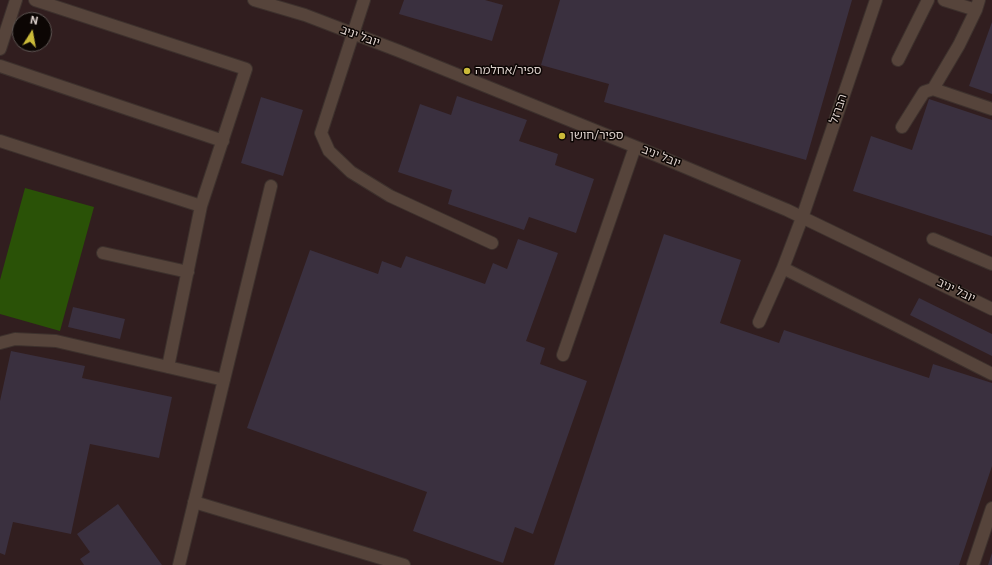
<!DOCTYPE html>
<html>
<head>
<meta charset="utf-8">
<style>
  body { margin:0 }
  #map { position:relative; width:992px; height:565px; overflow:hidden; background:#281810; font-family:Roboto,sans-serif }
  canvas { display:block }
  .north { position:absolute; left:12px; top:12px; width:40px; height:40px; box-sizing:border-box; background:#0c0604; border:1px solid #5f5754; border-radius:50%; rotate:11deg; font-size:11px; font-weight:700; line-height:16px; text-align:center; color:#dcd0cb }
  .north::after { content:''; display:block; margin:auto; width:14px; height:18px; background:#cbba39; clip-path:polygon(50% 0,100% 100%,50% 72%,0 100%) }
</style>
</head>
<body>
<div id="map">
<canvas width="992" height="565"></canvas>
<div class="north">N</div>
</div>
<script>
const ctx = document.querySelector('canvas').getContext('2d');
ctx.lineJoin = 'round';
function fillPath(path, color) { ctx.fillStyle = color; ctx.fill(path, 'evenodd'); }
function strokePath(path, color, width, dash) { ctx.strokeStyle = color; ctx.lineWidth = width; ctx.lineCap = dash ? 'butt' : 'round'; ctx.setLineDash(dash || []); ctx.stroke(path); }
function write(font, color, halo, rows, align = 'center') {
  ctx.font = font + ' Roboto,"Noto Sans Hebrew",sans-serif'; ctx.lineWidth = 3; ctx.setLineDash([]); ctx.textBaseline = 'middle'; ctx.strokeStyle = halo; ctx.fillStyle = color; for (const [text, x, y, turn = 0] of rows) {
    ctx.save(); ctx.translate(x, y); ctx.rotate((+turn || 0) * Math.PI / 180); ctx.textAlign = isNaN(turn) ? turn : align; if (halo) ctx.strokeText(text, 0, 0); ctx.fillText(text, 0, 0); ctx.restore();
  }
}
const industrial = new Path2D(`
  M0,0H992V565H0ZM20,20H44V44H20Z`);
const forest = new Path2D(`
  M25,188L94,207L60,331L0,314V280Z`);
const building = new Path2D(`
  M404,0H485L503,5L492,41L399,14Z
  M560,0H852L806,160L604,102L609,84L541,65Z
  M992,22V94L969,86Z
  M457,96L527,120L519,141L558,154L555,165L594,179L576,233L529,217L524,230L448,204L452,190L398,172L420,104L451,115Z
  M261,97L303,110L283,176L241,163Z
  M929,99L992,120V236L853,191L871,136L912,150Z
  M664,234L741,260L720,323L779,343L784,330L929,378L933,364L992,383V466L959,565H554Z
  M518,239L558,253L526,341L545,348L540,364L587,381L533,534L515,527L503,563L413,531L427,492L247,428L310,250L378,274L382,261L401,268L406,256L485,284L493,263L507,269Z
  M919,298L992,334V356L910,315Z
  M73,307L125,319L120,339L68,327Z
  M11,351L85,366L82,378L172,397L159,458L90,444L71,534L13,522L5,555L0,553V401Z
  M118,504L162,565H84L80,559L90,552L77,534Z
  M992,553V565H988Z`);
const minor = new Path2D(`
  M254,0L305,15L399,51L668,160L787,210L992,309
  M364,0L321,133L329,151L351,172L390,196L492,243
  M876,0L802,218L783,268L992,374
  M944,0L976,10
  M0,49L16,0
  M898,60L928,0
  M0,66L223,141
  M933,89L992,109
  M902,127L924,92L933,89L959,45L976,10L979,0
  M0,141L201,206L246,69L35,0
  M933,239L992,264
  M103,253L188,272
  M759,322L783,268
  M0,343L15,339L56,341L224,380
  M563,355L635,147
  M168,367L201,206
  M194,502L404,565
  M179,565L271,186
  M973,565L992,508`);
const markers = [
  [467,71,4,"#cbba39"],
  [562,136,4,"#cbba39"]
];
const streetNames = [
  ["יובל יניב",360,37,20],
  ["הברזל",839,109,-71],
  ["יובל יניב",661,157,22],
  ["יובל יניב",956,291,26]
];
const poiNames = [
  ["ספיר/אחלמה",475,71],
  ["ספיר/חושן",570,136]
];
fillPath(industrial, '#311e1f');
fillPath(forest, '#2a5207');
fillPath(building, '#3a303f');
strokePath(minor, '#3d312d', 14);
strokePath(minor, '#56443b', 12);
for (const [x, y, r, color] of markers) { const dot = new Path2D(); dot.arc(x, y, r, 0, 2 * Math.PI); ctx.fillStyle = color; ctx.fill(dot); strokePath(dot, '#0c0604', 1.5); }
write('12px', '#dcd0cb', '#0c0604', streetNames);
write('12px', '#dcd0cb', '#0c0604', poiNames, 'left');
</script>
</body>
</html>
